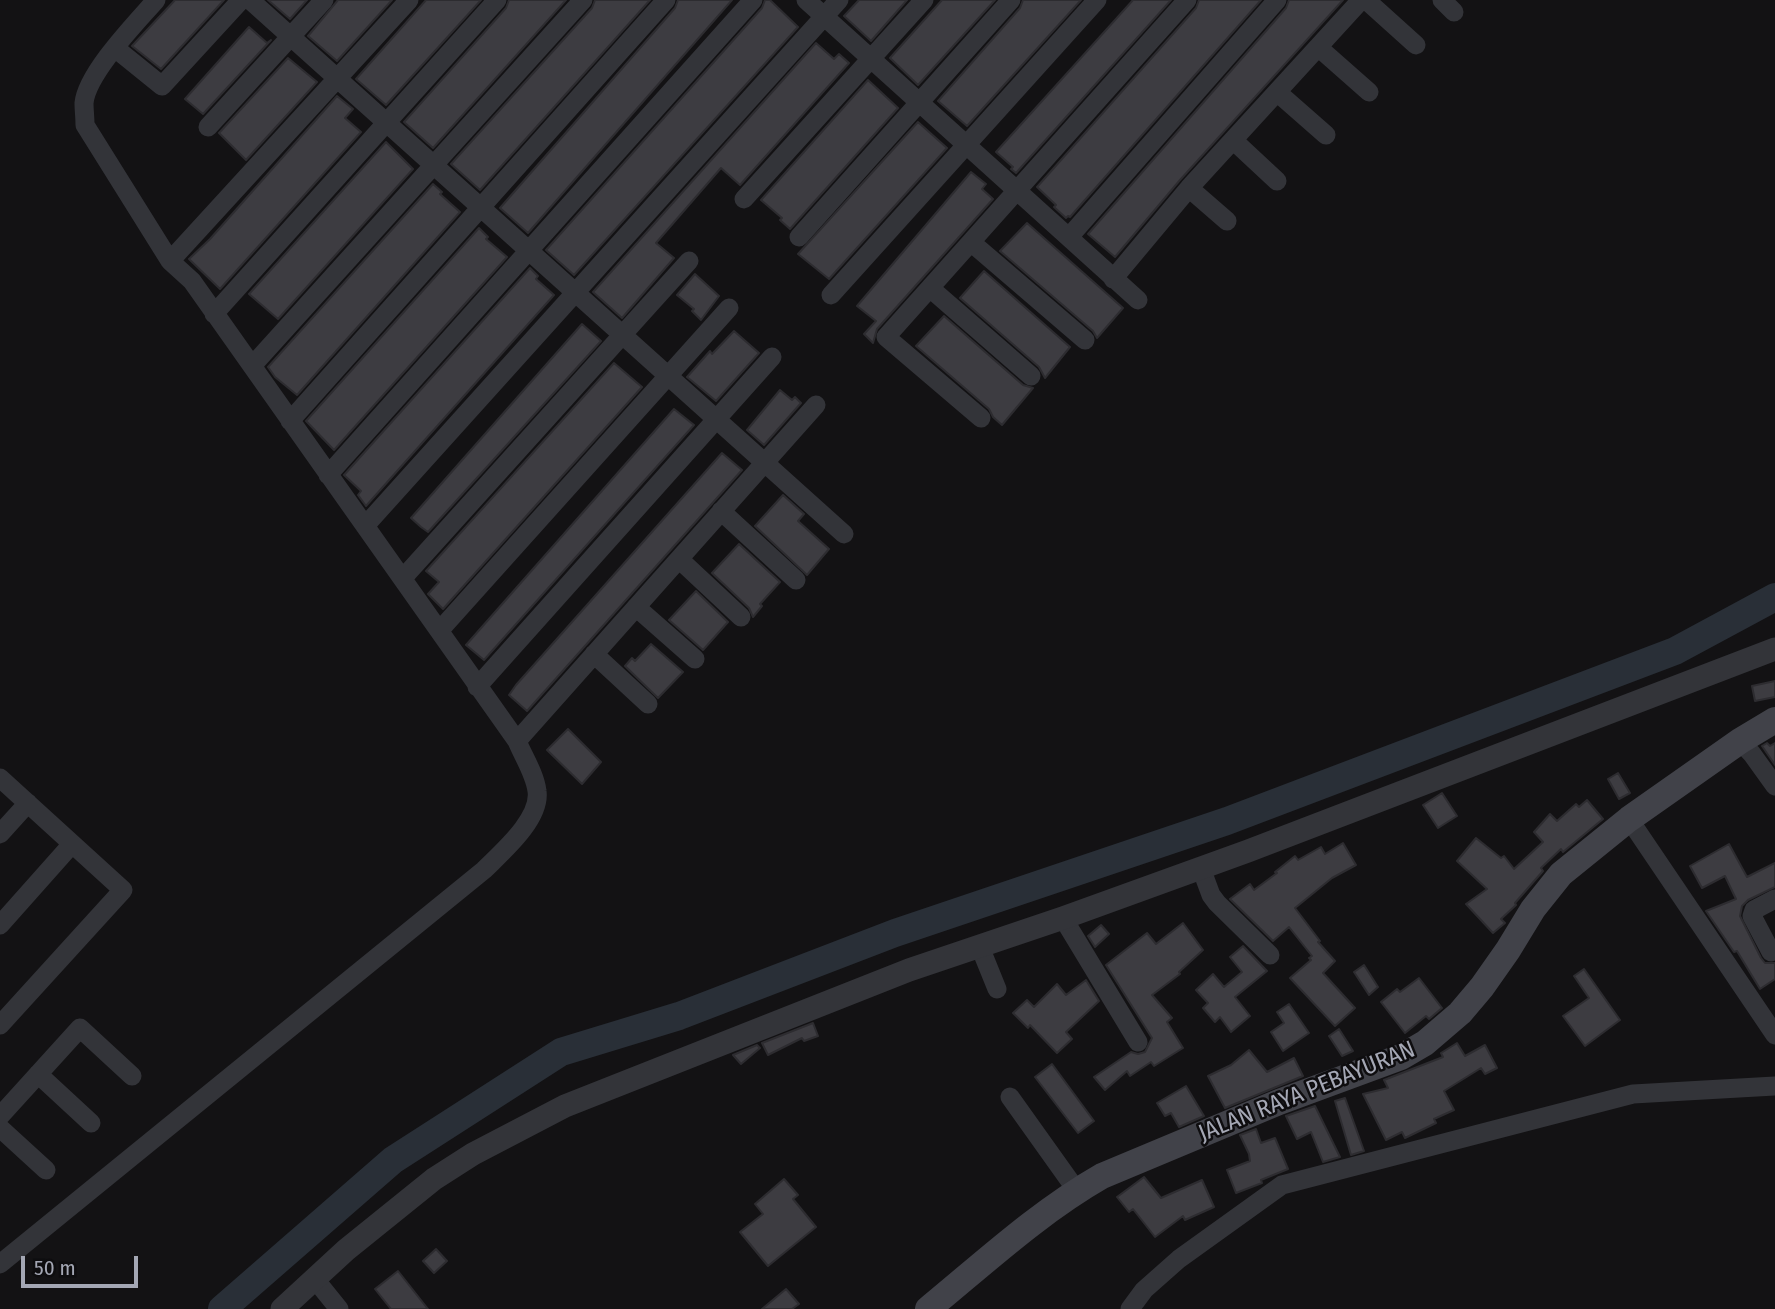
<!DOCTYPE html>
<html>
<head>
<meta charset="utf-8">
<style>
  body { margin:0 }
  #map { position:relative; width:1775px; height:1309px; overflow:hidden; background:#131214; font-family:"Fira Sans Condensed",sans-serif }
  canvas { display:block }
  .scale { position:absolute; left:21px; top:1256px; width:117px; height:32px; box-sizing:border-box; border:4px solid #a4a7b4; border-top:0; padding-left:9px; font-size:21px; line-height:24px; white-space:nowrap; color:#a4a7b4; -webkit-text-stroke:5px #0e0d0f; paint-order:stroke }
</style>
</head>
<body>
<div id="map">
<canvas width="1775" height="1309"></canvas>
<div class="scale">50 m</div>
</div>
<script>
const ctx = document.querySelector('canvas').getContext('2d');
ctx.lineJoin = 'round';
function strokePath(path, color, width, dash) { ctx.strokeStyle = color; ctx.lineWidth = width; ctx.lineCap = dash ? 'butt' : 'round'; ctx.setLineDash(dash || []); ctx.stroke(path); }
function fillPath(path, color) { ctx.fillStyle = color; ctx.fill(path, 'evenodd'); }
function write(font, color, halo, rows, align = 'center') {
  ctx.font = font + ' "Fira Sans Condensed",sans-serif'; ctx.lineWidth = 5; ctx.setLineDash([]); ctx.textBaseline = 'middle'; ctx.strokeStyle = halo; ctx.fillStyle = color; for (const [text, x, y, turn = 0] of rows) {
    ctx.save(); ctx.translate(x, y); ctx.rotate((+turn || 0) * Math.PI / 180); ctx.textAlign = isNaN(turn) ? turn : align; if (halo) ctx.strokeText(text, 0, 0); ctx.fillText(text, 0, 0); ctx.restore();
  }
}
const river = new Path2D(`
  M222,1309L393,1160L561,1052L679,1016L895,933L1227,821L1675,651L1775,597`);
const building = new Path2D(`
  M175,0H224L161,69L132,46Z
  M268,0H307L290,19Z
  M338,0H392L337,61L308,36Z
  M426,0H481L386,105L356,79Z
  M509,0H566L433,148L404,122L506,8Z
  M595,0H650L480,190L451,164L592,8Z
  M678,0H732L528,233L500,208L675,8Z
  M765,0H770L798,27L574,275L546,250L762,8Z
  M859,0H907L871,41L844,16Z
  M942,0H995L918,85L890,58Z
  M1023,0H1081L967,126L938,101L1020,8Z
  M1133,0H1171L1016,173L1011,169L1013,167L996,152Z
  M1199,0H1261L1070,217L1068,216L1066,218L1054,207L1056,205L1037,187L1196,8Z
  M1289,0H1343L1180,180L1115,257L1088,234L1286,8Z
  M249,27L267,43L271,40L203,114L185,99Z
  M816,43L834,59L839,54L849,63L740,185L721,168L656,243L674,258L622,318L593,292Z
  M288,58L317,82L246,160L219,133Z
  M868,80L898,108L790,229L780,220L782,218L761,200Z
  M337,96L353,109L345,118L361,132L220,289L189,259L210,239Z
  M918,122L947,148L829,279L798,254Z
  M386,142L413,169L278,319L249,294Z
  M971,172L986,184L982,189L993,199L877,329L873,343L864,334L876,321L857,306Z
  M433,184L442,192L440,194L460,212L297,395L275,377L268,367Z
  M1027,223L1123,308L1097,338L1093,331L1000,251Z
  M479,228L488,237L486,239L507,257L334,450L306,421Z
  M530,268L538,276L536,279L554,295L366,506L358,495L361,491L344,475Z
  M984,271L1070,347L1045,378L1039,367L960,298Z
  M695,274L719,296L701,320L692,311L694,309L677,295Z
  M944,316L1023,385L1033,388L1002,425L993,417L989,409L916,346Z
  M582,324L601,341L428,532L421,527L411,518Z
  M734,331L759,353L716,401L687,377L710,351L712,354Z
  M614,363L642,387L443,609L428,594L439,582L426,571Z
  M780,390L792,400L795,397L801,403L764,445L747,430Z
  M674,409L694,425L484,660L466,645Z
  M722,453L742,470L527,711L509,695L516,685Z
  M783,495L804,514L798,521L829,549L807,575L755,526Z
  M739,544L780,582L760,604L762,606L753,617L749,608L712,573Z
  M696,591L728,622L703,650L669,620Z
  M651,644L683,672L658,698L625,666L632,658L635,661Z
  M1775,681V697L1755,701L1752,686Z
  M568,729L601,762L582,784L547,750Z
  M1767,743L1770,746L1775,743V765L1762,746Z
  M1618,773L1630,793L1619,799L1608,779Z
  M1442,793L1457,816L1438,828L1423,805Z
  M1587,800L1603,819L1563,852L1561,849L1541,868L1543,871L1515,903L1516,905L1501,919L1505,923L1493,933L1466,904L1487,889L1457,861L1476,838L1501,858L1504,856L1514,869L1543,842L1534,832L1550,814L1557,821L1576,804L1579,807Z
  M1343,843L1356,865L1332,878L1295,908L1320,941L1318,942L1335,961L1323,973L1355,1008L1335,1026L1290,978L1311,960L1309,958L1312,956L1289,927L1273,941L1230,899L1250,884L1254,890L1277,873L1275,872L1295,856L1298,860L1321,847L1325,854Z
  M1729,844L1747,877L1775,863V887L1748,900L1742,906L1740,916L1761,958L1765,963H1775V979L1760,989L1737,951L1734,952L1706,911L1736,899L1725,876L1702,888L1690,866Z
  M1183,923L1203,950L1179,972L1180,974L1152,995L1172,1018L1167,1022L1183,1048L1154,1066L1151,1062L1130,1076L1127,1071L1105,1090L1094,1077L1131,1052L1138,1054L1145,1052L1152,1038L1106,965L1147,933L1156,944Z
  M1101,925L1109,934L1095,947L1088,936Z
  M1243,946L1267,971L1235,997L1250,1016L1231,1032L1220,1017L1215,1022L1203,1008L1208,1003L1196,990L1213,974L1224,987L1242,972L1230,957Z
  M1364,965L1378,987L1369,995L1354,972Z
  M1584,969L1620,1020L1585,1046L1563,1016L1589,998L1574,976Z
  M1419,978L1442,1008L1429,1019L1426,1016L1405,1033L1381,1002L1397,989L1400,992Z
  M1086,980L1099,1001L1066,1032L1072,1039L1057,1053L1030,1025L1028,1028L1013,1013L1027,1000L1034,1007L1057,984L1066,995Z
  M1289,1004L1309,1033L1283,1051L1271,1032L1284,1023L1277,1012Z
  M813,1023L818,1036L804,1041L802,1038L768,1055L762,1043Z
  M1339,1029L1353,1051L1342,1056L1329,1036Z
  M1457,1043L1465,1056L1485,1045L1497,1068L1485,1074L1481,1068L1444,1091L1454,1110L1434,1119L1436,1123L1405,1138L1402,1132L1386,1140L1363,1094L1388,1088L1384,1080L1443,1057L1441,1053Z
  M757,1045L760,1048L741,1064L733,1055Z
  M1249,1050L1267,1072L1294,1058L1303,1076L1225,1108L1208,1076L1231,1065Z
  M1052,1064L1094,1121L1078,1133L1035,1077Z
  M1186,1086L1204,1116L1179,1127L1171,1113L1165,1116L1157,1103Z
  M1345,1098L1364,1151L1351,1155L1335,1101Z
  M1315,1106L1340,1157L1323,1162L1311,1132L1297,1139L1286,1116Z
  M1256,1129L1261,1143L1275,1138L1288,1169L1261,1180L1262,1183L1236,1193L1227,1170L1250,1161L1249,1154L1240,1135Z
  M1144,1177L1161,1198L1202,1180L1214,1207L1185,1220L1183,1216L1155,1237L1133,1209L1129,1212L1117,1197Z
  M784,1179L798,1195L793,1199L816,1227L768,1266L740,1232L763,1214L755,1204Z
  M436,1249L447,1261L434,1273L423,1261Z
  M398,1271L428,1309H391L375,1289Z
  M786,1289L799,1304L792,1309H762Z`);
const minor = new Path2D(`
  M156,0C136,23 87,73 84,103C84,110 85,117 85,125L170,261
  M250,0L844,534
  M806,0L1138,300
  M1366,0L1416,45
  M1442,0L1454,12
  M1318,47L1369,92
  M115,48L162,86L241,0
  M1277,92L1326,135
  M208,127L324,0
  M1233,140L1277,181
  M1189,188L1227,221
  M744,199L924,0
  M799,237L1011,0
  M1069,237L1277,0
  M972,243L1085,340
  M1113,279L1189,188L1361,0
  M930,288L1031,376
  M831,295L1097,0
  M214,314L497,0
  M252,366L583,0
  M981,418L886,337L1187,0
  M290,421L666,0
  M328,475L753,0
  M721,511L796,580
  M365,526L839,0
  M679,559L741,617
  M403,578L689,261
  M636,607L695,659
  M440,630L729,308
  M594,654L648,704
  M477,687L772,357
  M517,741L816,405
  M1740,741L1752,754L1775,786
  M0,778L123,890L0,1025
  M1629,819L1775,1035
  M0,834L28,803
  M1201,868L1211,895L1217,903L1270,955
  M1063,918L1138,1042
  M0,925L72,844
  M980,947L997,989
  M1771,952L1752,916L1754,910L1775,899
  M38,1074L91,1123
  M1010,1097L1077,1191
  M0,1116L80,1028L132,1076
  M0,1128L46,1170
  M0,1264L484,870C502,852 541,819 537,791C535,774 523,756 517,741L192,281L170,261L409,0
  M314,1278L339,1309
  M1130,1309L1144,1290L1179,1259L1282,1185L1633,1094L1775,1086`);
const tertiary = new Path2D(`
  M282,1309L346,1250L434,1179L473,1154L565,1106L909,970L1063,918L1248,851L1775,649`);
const secondary = new Path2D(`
  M928,1309C984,1263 1039,1212 1102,1176L1279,1102L1401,1057L1425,1043L1460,1013L1482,987L1508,950L1533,909L1561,874L1629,819L1740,741L1775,720`);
const streetNames = [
  ["JALAN RAYA PEBAYURAN",1307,1092,-22]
];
strokePath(river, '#292f37', 28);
fillPath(building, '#3d3c41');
strokePath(building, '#2d2c30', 2);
strokePath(minor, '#333439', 19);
strokePath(tertiary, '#333439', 23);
strokePath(secondary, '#414249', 26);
write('24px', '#a4a7b4', '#0e0d0f', streetNames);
</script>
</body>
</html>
